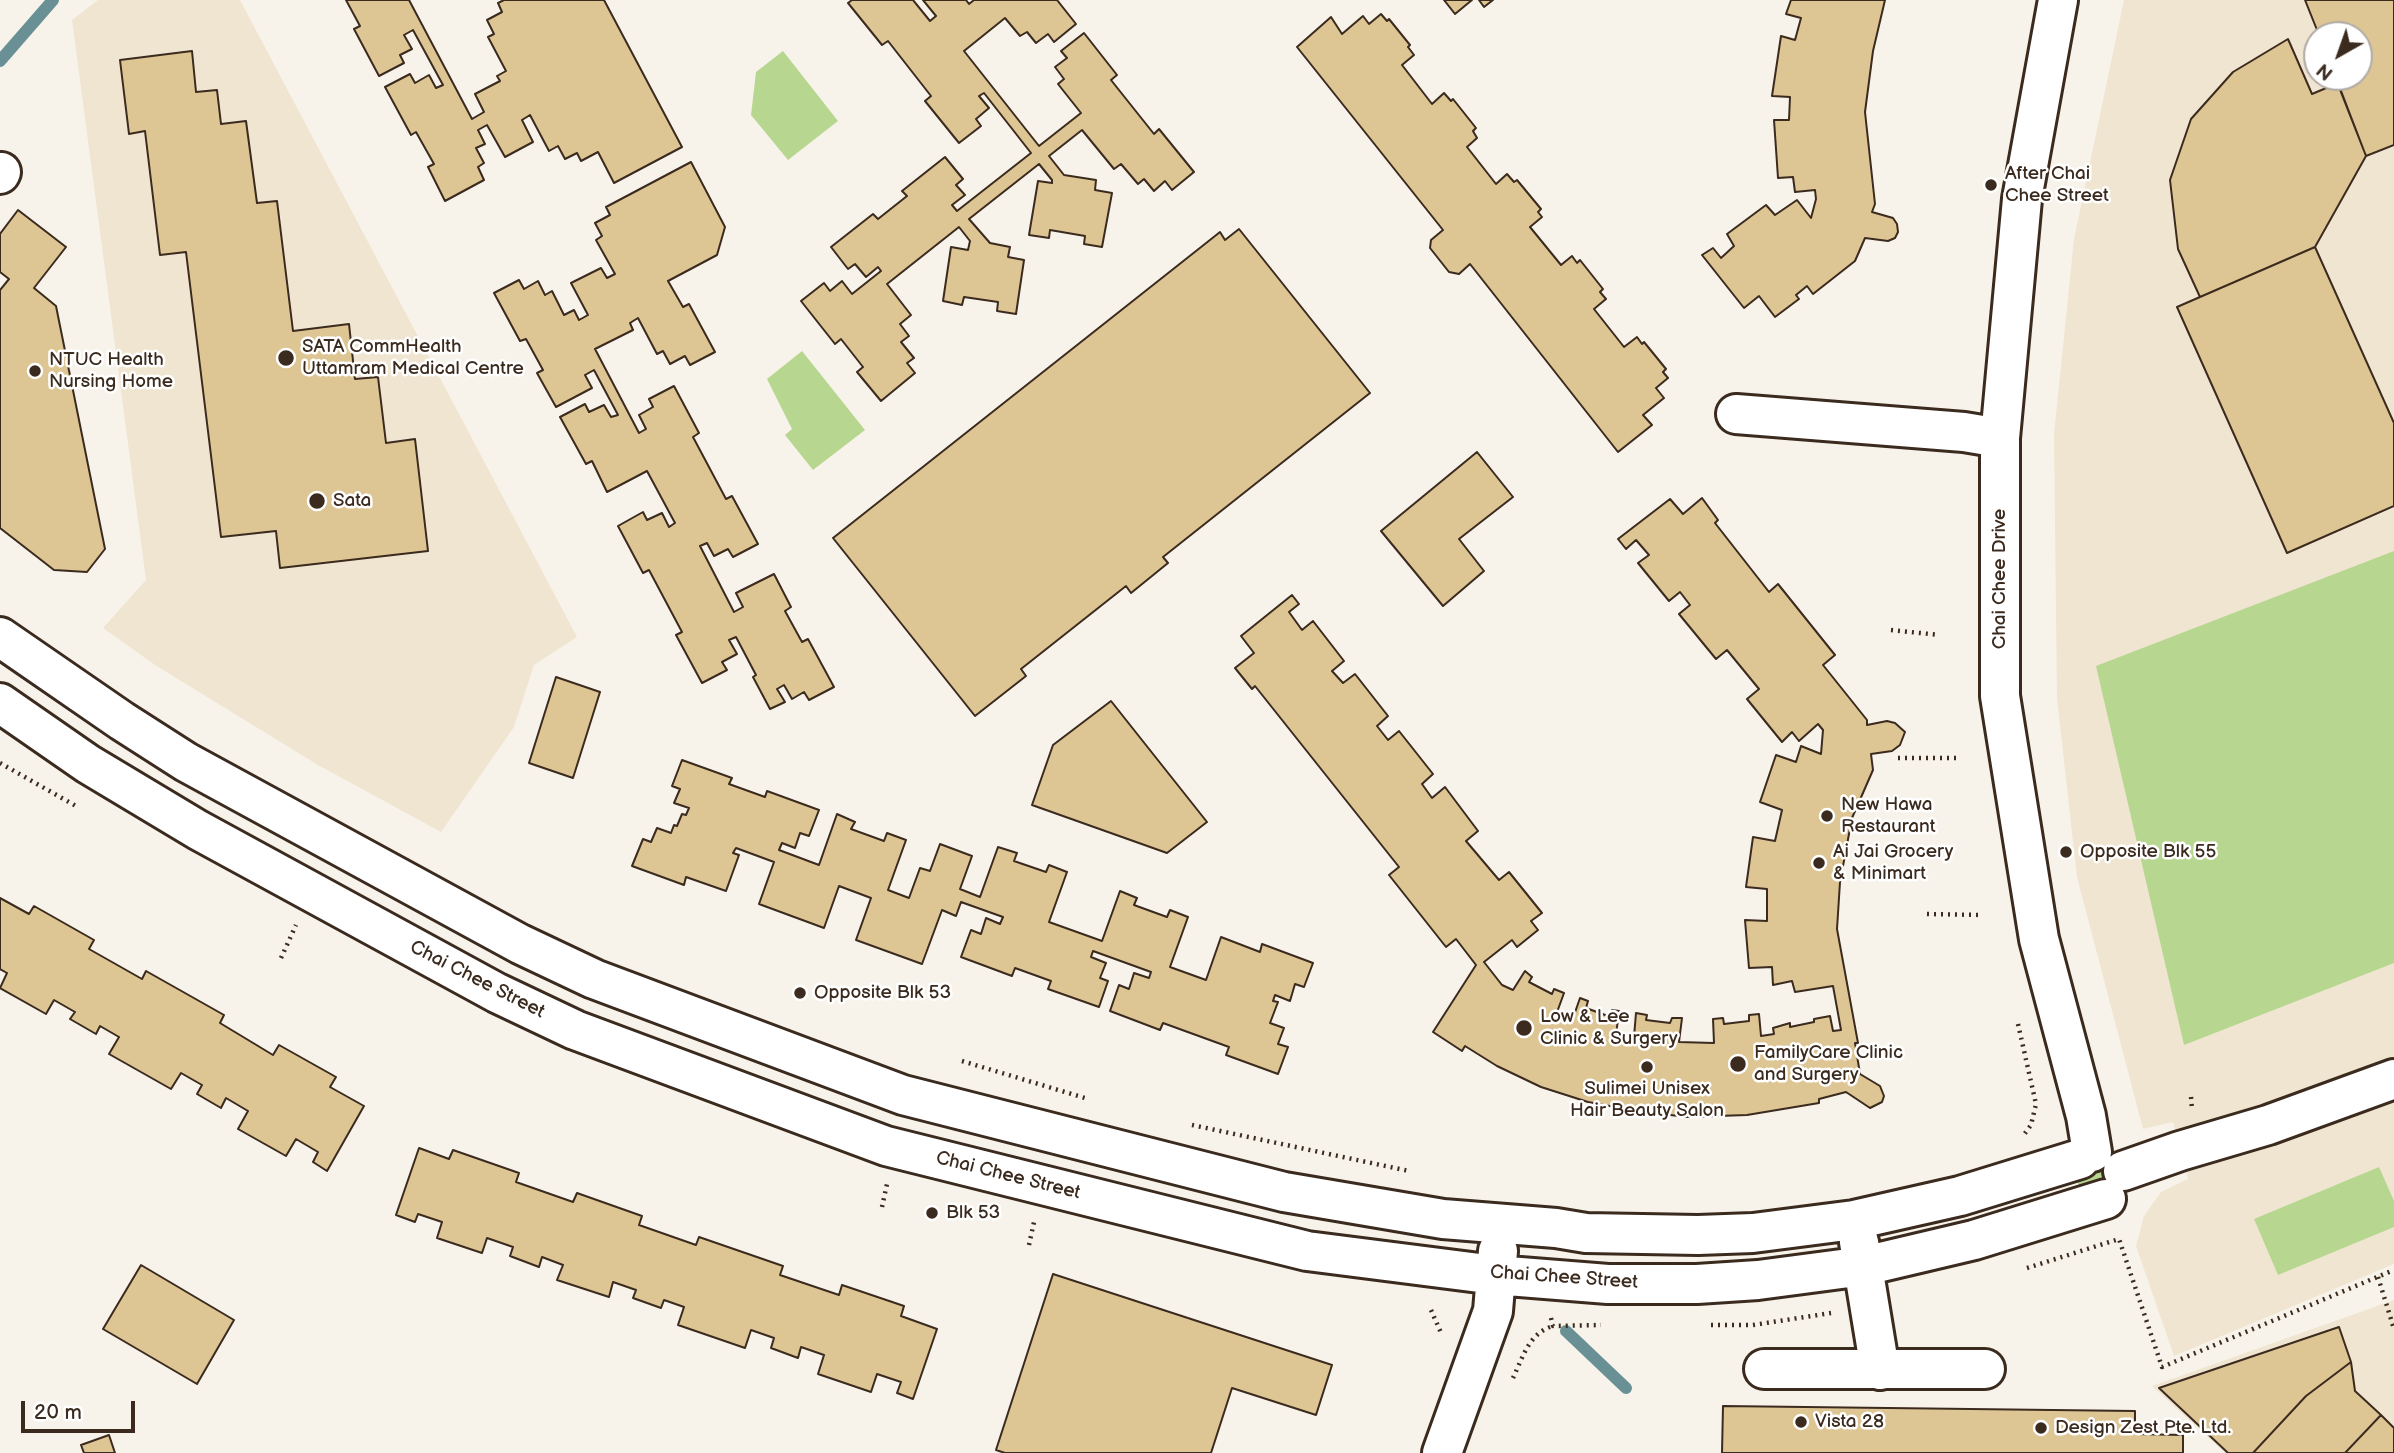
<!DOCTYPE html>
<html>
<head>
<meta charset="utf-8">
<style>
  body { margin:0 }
  #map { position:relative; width:2394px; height:1453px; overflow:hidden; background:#f8f3ea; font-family:"Balsamiq Sans",sans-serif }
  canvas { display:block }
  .north { position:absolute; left:2303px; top:21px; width:70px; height:70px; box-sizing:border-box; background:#fff; border:2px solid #b1aaa5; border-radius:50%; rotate:220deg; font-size:19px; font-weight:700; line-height:28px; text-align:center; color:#3b2a1e }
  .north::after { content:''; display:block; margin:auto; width:24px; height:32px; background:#3b2a1e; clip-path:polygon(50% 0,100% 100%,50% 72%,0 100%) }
  .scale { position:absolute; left:21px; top:1401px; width:114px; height:32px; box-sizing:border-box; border:4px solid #3b2a1e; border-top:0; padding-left:9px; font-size:21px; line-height:24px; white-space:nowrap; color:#3b2a1e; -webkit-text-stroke:5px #fff; paint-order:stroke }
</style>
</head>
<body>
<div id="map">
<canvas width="2394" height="1453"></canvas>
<div class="north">N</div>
<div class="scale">20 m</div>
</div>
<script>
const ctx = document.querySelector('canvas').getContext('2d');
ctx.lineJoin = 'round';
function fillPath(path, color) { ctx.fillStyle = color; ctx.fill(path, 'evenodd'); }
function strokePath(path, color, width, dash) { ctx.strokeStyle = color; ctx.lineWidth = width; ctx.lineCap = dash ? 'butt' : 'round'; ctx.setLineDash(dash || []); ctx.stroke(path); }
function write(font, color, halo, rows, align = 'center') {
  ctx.font = font + ' "Balsamiq Sans",sans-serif'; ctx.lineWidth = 5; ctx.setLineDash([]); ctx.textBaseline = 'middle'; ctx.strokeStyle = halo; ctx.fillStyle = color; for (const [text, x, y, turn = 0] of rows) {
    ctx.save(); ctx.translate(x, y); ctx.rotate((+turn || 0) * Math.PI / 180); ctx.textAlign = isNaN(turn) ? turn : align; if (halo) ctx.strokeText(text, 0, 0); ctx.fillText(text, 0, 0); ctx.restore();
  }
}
const built = new Path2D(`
  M98,0H240L577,637L534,665L514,727L441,832L318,765L155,665L103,628L146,580L72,20Z
  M2124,0H2394V1264L2174,1356L2136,1246L2144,1216L2161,1192L2188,1179L2173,1122L2143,1129L2077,877L2057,699L2054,434L2074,239ZM2317,35H2359V77H2317Z
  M2394,1300V1453H2225L2152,1386Z`);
const green = new Path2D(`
  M783,51L838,121L788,160L751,115L756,72Z
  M802,351L865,430L813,470L785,435L792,429L767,379Z
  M2394,551V963L2184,1045L2096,666Z
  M2110,1154L2115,1158L2123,1177L2081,1191L2075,1176Z
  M2379,1167L2394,1201V1227L2278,1275L2254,1219Z`);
const stream = new Path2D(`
  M0,61L53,0
  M1566,1331L1626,1388`);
const building = new Path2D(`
  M346,0H409L472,119L484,112L475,94L500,81L497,76L506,71L488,37L494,34L487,20L502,12L498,3L504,0H604L682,147L614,183L598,152L581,161L577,153L565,159L558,146L549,151L530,115L522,120L533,142L505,157L487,125L478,130L485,144L476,148L484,163L478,167L484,180L445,201L428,167L434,164L416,132L411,135L385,87L410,74L415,83L429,75L436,88L443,85L413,30L404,35L412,49L400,55L404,63L379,76L354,29L360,26Z
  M852,0H913L930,21L936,16L923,0H966L969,4L974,0H1057L1076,24L1054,42L1048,34L1036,43L1027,32L1020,36L1005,18L964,51L1039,146L1081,113L1058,84L1064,79L1055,67L1067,58L1061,51L1084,33L1117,75L1111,80L1154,134L1159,129L1194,172L1172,190L1165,181L1154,191L1144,179L1138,184L1121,164L1114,169L1082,130L1049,156L1064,175L1096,180L1095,190L1112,193L1102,247L1084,244L1085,236L1050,230L1049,238L1029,235L1038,181L1052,183V180L1039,164L969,219L990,243L1010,247L1008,257L1024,260L1016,314L997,311L998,302L964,297L962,305L943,301L951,247L968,250L970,241L959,227L887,284L911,315L900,324L909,336L901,342L914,358L907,363L915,373L881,401L857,372L863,367L841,339L835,344L801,301L824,283L830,291L842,281L852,294L881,271L878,267L866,277L855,264L848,269L831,247L873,214L878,219L907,196L902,191L945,157L963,179L956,185L965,195L952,205L957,211L1031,153L984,93L979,96L989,108L976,119L981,126L959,143L925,101L931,96L888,41L882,45L848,3Z
  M1444,0H1472L1455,14Z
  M1479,0H1493L1484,7Z
  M1791,0H1885L1873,51L1865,112L1875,204L1872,212L1893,218L1897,224L1898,232L1895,238L1888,241L1865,238L1855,261L1813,294L1807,286L1796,295L1799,299L1775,317L1759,296L1744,308L1702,255L1713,248L1721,258L1734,246L1727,234L1766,205L1775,215L1797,200L1811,218L1816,199L1815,190L1795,192L1793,177L1778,178L1774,120H1789L1790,97L1772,96L1781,36L1795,40L1801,18L1786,14Z
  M2305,0H2394V145L2366,156L2335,77H2359V35H2319Z
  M1381,14L1387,21L1389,19L1410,45L1408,47L1414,55L1402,65L1432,104L1444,93L1451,101L1453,99L1476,128L1473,131L1477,138L1467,147L1496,184L1507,174L1514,182L1517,180L1541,209L1538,212L1542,217L1530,227L1561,265L1572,256L1577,263L1580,260L1603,289L1600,292L1606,299L1594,309L1624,347L1637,337L1642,344L1644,342L1666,369L1663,372L1668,378L1656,388L1664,398L1643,415L1652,425L1618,452L1470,264L1459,274L1449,272L1430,248L1431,240L1443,230L1297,47L1331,17L1342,34L1363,16L1369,24Z
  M2288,39L2312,94L2338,83L2366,156L2315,247L2200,297L2178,249L2170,180L2191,119L2233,72Z
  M192,51L196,92L217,90L221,124L246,121L257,203L277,201L293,331L349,324L355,379L378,377L386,443L415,439L428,551L280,568L276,531L221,537L186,252L160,255L145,131L129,134L120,60Z
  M691,162L725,227L717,255L668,281L683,307L689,304L715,352L690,365L685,356L670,364L663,351L657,354L638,318L630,323L633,330L595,349L639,433L646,429L639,415L653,407L649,399L674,386L699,433L693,437L726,499L732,496L758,544L733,557L728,549L714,556L707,543L700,546L734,612L743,607L736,593L774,574L791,607L785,611L802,642L808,639L834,687L809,700L804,692L792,699L784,685L777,689L785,702L770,709L753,677L756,675L736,637L729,640L737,654L722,662L727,670L702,683L676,635L682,632L649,570L643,573L618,526L643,512L647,520L662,513L669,527L675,523L647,471L607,492L592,461L586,464L560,417L585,404L589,412L604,405L611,417L618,415L594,370L585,375L592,388L556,407L537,373L543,370L526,339L520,341L494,293L519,280L524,289L538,281L545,295L552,291L564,315L574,310L579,320L588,315L571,283L601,268L607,278L615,274L596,240L602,236L595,223L610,215L606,207Z
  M18,210L66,247L34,288L56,306L105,549L87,572L54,570L0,528V290L9,279L0,272V234Z
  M1239,229L1370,393L1163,557L1168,563L1131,593L1126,586L1021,669L1026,676L975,716L833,538L1215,236L1220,232L1225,240Z
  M2315,247L2394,423V506L2287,553L2177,307Z
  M1477,452L1513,497L1459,539L1484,571L1443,606L1381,531Z
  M1702,498L1718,520L1715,523L1769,592L1778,584L1835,655L1823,665L1867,720V725L1887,721L1895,723L1905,732L1900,745L1892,751L1871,754L1873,770L1852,818L1840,882L1837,929L1858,1043H1855L1860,1074L1880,1086L1884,1096L1882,1102L1870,1108L1846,1092L1819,1099V1103L1747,1115L1687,1117L1637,1111L1588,1102L1541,1087L1497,1066L1465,1046L1462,1051L1433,1032L1476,965L1456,939L1446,947L1389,875L1399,867L1255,686L1252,689L1235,668L1254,653L1241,636L1292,595L1299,604L1289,612L1302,630L1313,621L1344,661L1332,671L1343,683L1355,674L1388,716L1377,726L1388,740L1399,731L1433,774L1422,784L1432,798L1445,787L1478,831L1466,841L1499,880L1509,872L1542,913L1531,921L1538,930L1517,947L1512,940L1484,962L1502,985L1513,990L1525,971L1532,977L1529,982L1552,994L1554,989L1564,993L1556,1015L1572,1021L1580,998L1588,1001L1586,1008L1608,1016L1612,1010L1619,1011L1616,1035L1634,1037L1636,1013L1647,1015L1646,1020L1670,1023L1672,1018H1682L1679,1042L1714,1043L1713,1019L1723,1018L1724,1024L1749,1021V1015L1759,1014L1761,1036L1774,1034L1773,1028L1790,1023V1027L1814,1022V1019L1830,1016L1833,1031L1841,1030L1833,986L1795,992L1792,981L1773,985L1772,967L1749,968L1745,920L1767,921V889L1746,887L1753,837L1775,841L1782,810L1760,802L1776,755L1796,762L1801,746L1821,754L1823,730L1818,724L1799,741L1792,732L1782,742L1747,699L1759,689L1727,650L1716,659L1679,614L1690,605L1680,592L1669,601L1638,563L1649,555L1636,540L1626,549L1618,539L1670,499L1683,514Z
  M556,677L600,692L573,778L529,763Z
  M1111,701L1207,822L1167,853L1032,805L1053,745Z
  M682,760L732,778L729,784L765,797L767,791L819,810L809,836L800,833L795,848L782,843L779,850L819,865L837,814L855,822L851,829L884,841L887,833L906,840L888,890L909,898L920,868L930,871L940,844L972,856L960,889L980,897L998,847L1017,853L1014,861L1046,872L1049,865L1067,872L1049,922L1102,941L1120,891L1137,898L1134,905L1167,917L1170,910L1188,917L1170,967L1206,980L1221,937L1260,952L1262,944L1313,963L1304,987L1295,984L1290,1001L1275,995L1273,1001L1278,1002L1270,1023L1284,1028L1278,1044L1288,1047L1278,1074L1226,1055L1229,1047L1163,1023L1160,1030L1110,1011L1119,985L1129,989L1134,973L1149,978L1151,972L1093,951L1091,957L1106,963L1100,978L1108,981L1099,1007L1048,989L1051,981L1015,968L1012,976L961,957L971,930L981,934L986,918L1000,924L1003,917L961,902L956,916L942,910L922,964L856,940L871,898L839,886L824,928L759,904L774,862L736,848L733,853L739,855L726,891L686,877L684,885L632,866L643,839L651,842L657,828L671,833L674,825L677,826L682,814L686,815L689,808L674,803L680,789L672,786Z
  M0,898L29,914L34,906L94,940L89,949L142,979L146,971L224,1015L220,1023L273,1055L279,1045L336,1077L330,1087L364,1106L327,1171L313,1162L318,1152L296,1139L286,1156L238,1129L248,1111L226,1098L221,1108L197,1094L202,1085L181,1073L171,1089L109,1054L119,1037L100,1026L96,1034L70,1019L75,1012L54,1000L46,1014L0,988L7,973L0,969Z
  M419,1148L449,1159L453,1150L519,1173L516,1182L573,1202L577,1193L642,1216L639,1225L696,1245L699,1237L783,1266L780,1275L839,1295L842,1285L904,1306L901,1316L937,1329L913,1399L897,1393L901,1382L877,1374L871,1392L818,1374L824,1355L801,1347L798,1358L771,1348L774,1338L751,1330L745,1348L678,1325L684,1307L664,1300L661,1308L633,1298L636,1290L613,1282L609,1297L557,1280L563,1265L542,1257L539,1267L510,1256L513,1247L487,1238L482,1253L437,1238L442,1222L418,1214L415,1222L396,1215Z
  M141,1265L234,1320L197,1384L103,1329Z
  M1053,1274L1332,1365L1316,1415L1232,1388L1211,1453H1005L996,1450Z
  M2339,1327L2351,1362L2306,1396L2253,1453H2228L2159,1388Z
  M2351,1362L2355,1391L2381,1415L2345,1453H2253L2306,1396Z
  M1723,1406L2135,1411V1434L2183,1435V1453H1722Z
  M2381,1415L2394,1428V1453H2345Z
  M109,1435L115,1453H84L81,1445Z`);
const path = new Path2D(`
  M1891,630L1939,635
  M1898,758H1957
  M0,763L76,806
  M1927,914L1983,915
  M281,958L296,925
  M2018,1024L2036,1104L2031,1125L2023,1136
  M962,1061L1085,1098
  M2191,1097L2192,1109
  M1192,1125L1409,1171
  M882,1207L887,1184
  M1029,1245L1034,1222
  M2027,1268L2119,1239L2162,1367L2394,1270
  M2378,1277L2394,1329
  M1431,1310L1442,1335
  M1551,1318L1553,1326L1601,1325
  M1711,1325H1753L1831,1313
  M1513,1378C1523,1357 1529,1333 1553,1326`);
const minor = new Path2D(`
  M2058,0L2022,199L2000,438V696L2039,939L2086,1116L2092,1152
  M0,174L1,172
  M1736,414L1964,432L2000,438
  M0,637L122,721L186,762L520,944L594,979L903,1095L1284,1192L1443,1219L1556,1228L1586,1233L1698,1235L1753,1233L1854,1220L1960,1196L2080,1159
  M0,703L88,764L198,830L497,993L575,1030L886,1146L1307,1251L1495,1275L1608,1284H1697L1758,1280L1864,1266L1974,1240L2106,1199
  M2123,1171L2180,1151L2268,1125L2394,1079
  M1859,1242L1880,1370
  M1764,1369H1985
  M1442,1453L1493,1311L1498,1251`);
const markers = [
  [1991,185,7,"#3b2a1e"],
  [286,358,9,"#3b2a1e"],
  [35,371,7,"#3b2a1e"],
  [317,501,9,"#3b2a1e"],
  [1827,816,7,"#3b2a1e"],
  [2066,852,7,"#3b2a1e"],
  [1819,863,7,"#3b2a1e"],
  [800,993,7,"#3b2a1e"],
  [1524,1028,9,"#3b2a1e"],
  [1738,1064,9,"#3b2a1e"],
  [1647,1067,7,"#3b2a1e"],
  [932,1213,7,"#3b2a1e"],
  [1801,1422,7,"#3b2a1e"],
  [2041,1428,7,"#3b2a1e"]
];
const poiNames = [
  ["After Chai",2005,174],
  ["Chee Street",2005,196],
  ["SATA CommHealth",302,347],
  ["Uttamram Medical Centre",302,369],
  ["NTUC Health",49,360],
  ["Nursing Home",49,382],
  ["Sata",333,501],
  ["New Hawa",1841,805],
  ["Restaurant",1841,827],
  ["Ai Jai Grocery",1833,852],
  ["& Minimart",1833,874],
  ["Opposite Blk 55",2080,852],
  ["Opposite Blk 53",814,993],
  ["Low & Lee",1540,1017],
  ["Clinic & Surgery",1540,1039],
  ["FamilyCare Clinic",1754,1053],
  ["and Surgery",1754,1075],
  ["Sulimei Unisex",1647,1089,"center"],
  ["Hair Beauty Salon",1647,1111,"center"],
  ["Blk 53",946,1213],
  ["Vista 28",1815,1422],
  ["Design Zest Pte. Ltd.",2055,1428]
];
const streetNames = [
  ["Chai Chee Drive",2000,579,-90],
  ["Chai Chee Street",477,980,27],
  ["Chai Chee Street",1008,1176,14],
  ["Chai Chee Street",1564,1278,4]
];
fillPath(built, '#f0e5d0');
fillPath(green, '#b7d790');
strokePath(stream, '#699195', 12);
fillPath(building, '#dec594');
strokePath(building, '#3b2a1e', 2);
strokePath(minor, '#3b2a1e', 44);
strokePath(path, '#3b2a1e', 4.5, [2, 5]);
strokePath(minor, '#fff', 38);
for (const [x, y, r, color] of markers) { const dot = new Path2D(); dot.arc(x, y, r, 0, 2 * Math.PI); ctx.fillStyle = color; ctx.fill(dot); strokePath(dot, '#fff', 2.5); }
write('19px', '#3b2a1e', '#fff', poiNames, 'left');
write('19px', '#3b2a1e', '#fff', streetNames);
</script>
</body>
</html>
